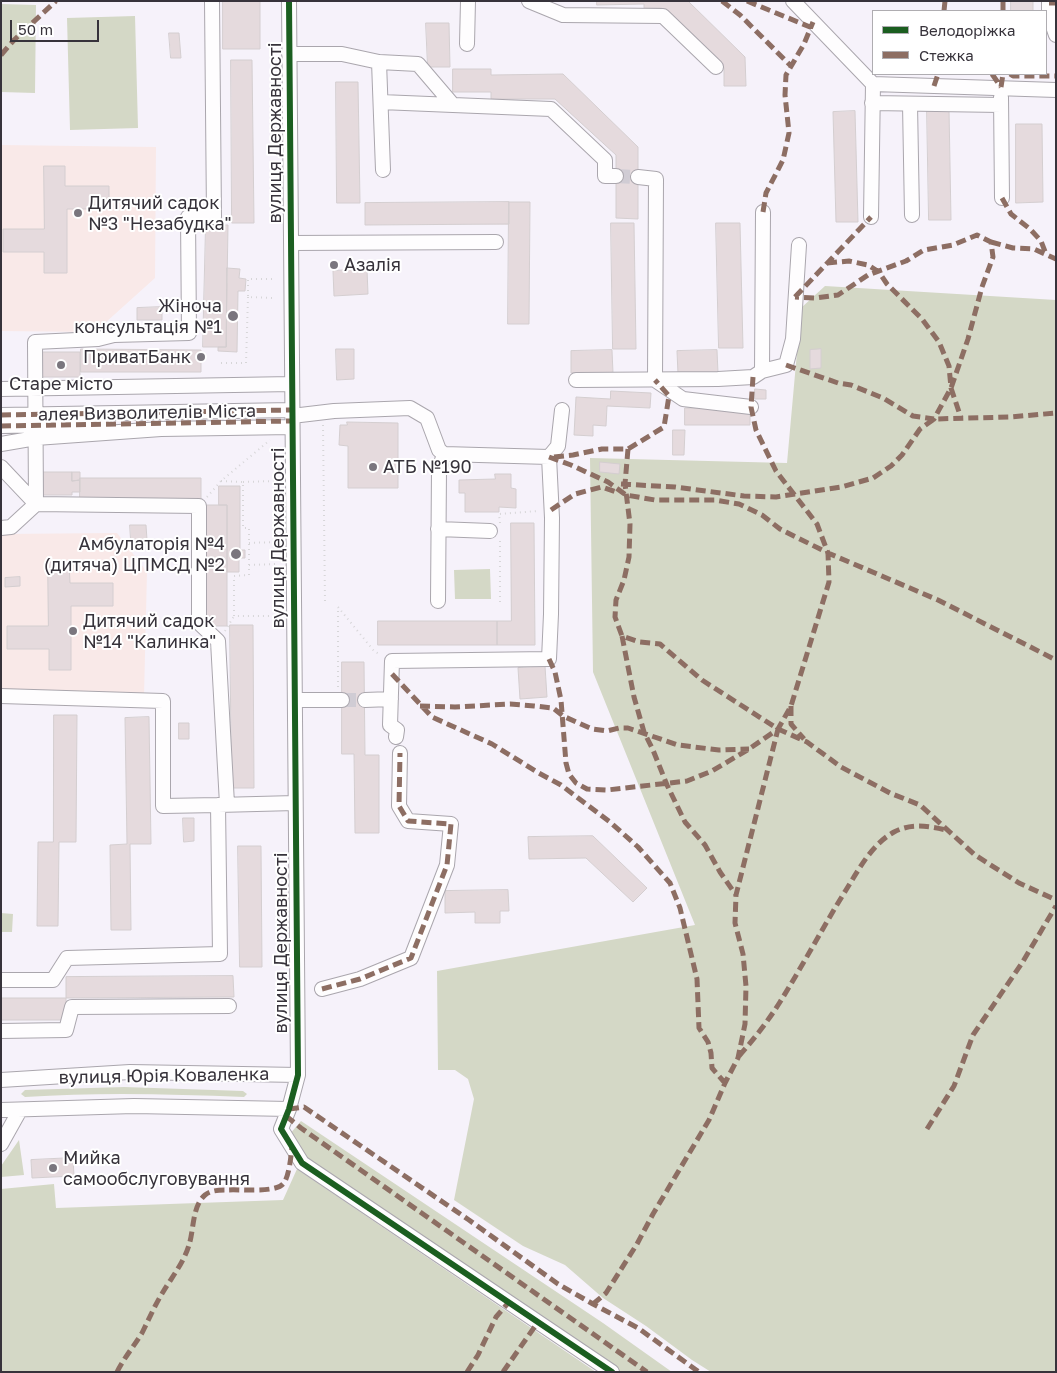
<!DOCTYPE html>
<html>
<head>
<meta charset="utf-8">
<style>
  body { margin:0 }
  #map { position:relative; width:1057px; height:1373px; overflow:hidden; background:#f6f2fa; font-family:"Golos Text",sans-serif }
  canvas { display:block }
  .frame { position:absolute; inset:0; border:2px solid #37333b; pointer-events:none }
  .legend { position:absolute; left:872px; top:10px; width:175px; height:65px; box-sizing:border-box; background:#fff; border:1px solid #afadb1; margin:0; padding:6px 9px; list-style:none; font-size:15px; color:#37333b }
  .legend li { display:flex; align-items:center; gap:10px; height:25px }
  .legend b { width:25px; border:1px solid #afadb1 }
  .scale { position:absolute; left:10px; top:20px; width:89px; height:22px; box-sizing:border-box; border:2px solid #37333b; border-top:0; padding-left:6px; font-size:15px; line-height:18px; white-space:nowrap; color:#37333b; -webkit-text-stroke:4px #fff; paint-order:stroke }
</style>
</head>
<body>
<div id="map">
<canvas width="1057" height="1373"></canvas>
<div class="frame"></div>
<ul class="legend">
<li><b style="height:6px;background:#1b5e20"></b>Велодоріжка</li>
<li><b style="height:6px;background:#8d6e63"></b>Стежка</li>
</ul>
<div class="scale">50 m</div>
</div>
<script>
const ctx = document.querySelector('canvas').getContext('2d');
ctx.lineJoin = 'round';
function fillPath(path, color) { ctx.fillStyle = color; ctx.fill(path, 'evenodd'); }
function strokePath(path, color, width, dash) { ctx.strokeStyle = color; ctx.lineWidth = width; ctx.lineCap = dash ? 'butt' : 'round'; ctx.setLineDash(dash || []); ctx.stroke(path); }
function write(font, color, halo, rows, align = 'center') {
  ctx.font = font + ' "Golos Text",sans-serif'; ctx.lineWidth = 4; ctx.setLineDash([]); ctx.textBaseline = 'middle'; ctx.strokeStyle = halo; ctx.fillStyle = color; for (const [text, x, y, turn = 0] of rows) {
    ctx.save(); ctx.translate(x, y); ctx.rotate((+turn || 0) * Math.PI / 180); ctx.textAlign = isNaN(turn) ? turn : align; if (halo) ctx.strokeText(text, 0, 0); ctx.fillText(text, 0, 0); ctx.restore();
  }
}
const education = new Path2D(`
  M1,145L156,147L155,278L95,332L1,331Z
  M117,533L147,572L144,696L1,690V534Z`);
const green = new Path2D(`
  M1,4L36,5L35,93L1,92Z
  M135,16L138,128L70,130L67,18Z
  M825,286L1056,300V1372H711L692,1360L646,1326L603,1298L565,1265L523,1246L454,1200L474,1099L468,1079L455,1070H438L437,971L695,925L593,672L590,458L787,463L801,308Z
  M490,569L491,599H455L454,570Z
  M1,913L13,914L12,932H1Z
  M124,1087L243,1091L247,1094L244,1097C171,1094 98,1092 25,1097L21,1094L25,1090Z
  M301,1121L603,1323L672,1372H620L283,1142Z
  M19,1140L24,1175L1,1177V1166Z
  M297,1169L596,1372H1V1189L54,1184L56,1208L283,1200Z`);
const building = new Path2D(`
  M223,1H260V49H223Z
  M597,1H688L745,57L746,86H724V68L720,62L667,10L661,8H644V4L597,5Z
  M1011,1H1033V11H1011Z
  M426,23H449L450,67H428Z
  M169,33H179L181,58H171Z
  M231,60H252L254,223H232Z
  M453,69H491V75L563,74L638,147V219L616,218V155L555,99H491V92H453Z
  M336,82H358L360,203H337Z
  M927,109H949L951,220H929Z
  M855,111L858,222H836L833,112Z
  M1016,124H1042L1043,202L1016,203Z
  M44,166H65V186H109V209H67V273H44V252H3V229H44Z
  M509,202H530L529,324H508Z
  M509,202V224L365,225V203Z
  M611,223H634L636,349H613Z
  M716,223H740L743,348H719Z
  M206,225H228L226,347H203Z
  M227,268L240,269L239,278L246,279L245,291H238L237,352L218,351V347H226Z
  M367,269L368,294L334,296L333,271Z
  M162,307V320H137V308Z
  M81,349L201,350V372H81Z
  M336,349H354V379L337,380Z
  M821,349V368L810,369V350Z
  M612,350L613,373H571V351Z
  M717,350L718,373L678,374L677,351Z
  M42,352H80V377H42Z
  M755,389L766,390V399H755Z
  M611,391L651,393L650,408L607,406L606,426L593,425V436L574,435L576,397L610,399Z
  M685,408H750V425H685Z
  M347,422L398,423V488H348V446L339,445L340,425H347Z
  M673,430H685L684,455H673Z
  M600,462L620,464L619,474L600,472Z
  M38,472H72V481L80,480V492H72V495H39Z
  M72,472H80V480L72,481Z
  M495,474H511V488L516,489V508L499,507V512H465V493H459V480L495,479Z
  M80,478H201V501H80Z
  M219,486H240V550H245V558H239V572H227V505H219Z
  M205,505H227V626H205Z
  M511,523H534L535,645H497V621H511Z
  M130,525H146L147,540H131Z
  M48,562H69L70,583H113V606H71V670H49V649H7V626H48Z
  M20,577V586L5,587V578Z
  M378,621H497V645H378Z
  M230,625H253L254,788H232Z
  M342,662H364L365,755H379V833H355L354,754H342Z
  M545,666L547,697L520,699L518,668Z
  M54,715H77L76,842H59L58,926H37L38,842H53Z
  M149,717L151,844H130L131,930H111L110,845L127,844L125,718Z
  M179,723H189V739H179Z
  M183,818H194V841L184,842Z
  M593,836L647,888L633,902L586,858L529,859L528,837Z
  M238,846H261L262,967H240Z
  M508,890L509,911H500V923H475V912L445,913V891Z
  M233,976L234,997L66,998V977Z
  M1,998H66V1020H1Z
  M73,1158L74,1176L32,1178L31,1160Z`);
const minorTunnel = new Path2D(`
  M616,176L638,177
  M342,700H365`);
const path = new Path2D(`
  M272,279H248V297L272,298
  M221,363H246L248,297
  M323,425L325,602
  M221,481L243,482V528H249V575L234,576V616H276
  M243,482L274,481
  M207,497L221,481L270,440
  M500,523L499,514L538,511
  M500,541V603
  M249,543L275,542
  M249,565L276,564
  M225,631L234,616
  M338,687V607L374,651L381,655`);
const minor = new Path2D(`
  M289,1L298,1075L289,1109L281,1129L302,1163L612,1372
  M529,1L563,15L663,16L716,67
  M793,1L873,84L1056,90
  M1049,1V15L1056,35
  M467,44L468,1
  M289,54H342L379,62L383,170
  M379,62L418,64L453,105L551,109L605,160V176H616
  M1001,97L1002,198
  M381,102L453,105
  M872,103L1001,105
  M910,104L912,215
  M638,177L656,179L655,380L683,399L751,407
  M871,217L873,84
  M291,243L496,242
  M762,371L786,365L793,339L799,245
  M576,380L718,379L753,377L762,371L763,212
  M1,389L292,384
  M1,415L292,410
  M292,416L334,411L410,408L427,418L439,450L444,454L549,457
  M1,426L104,424
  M1,444L36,438L161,429L292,427
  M1,467L36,504
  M36,504L35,342L98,339L114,335L189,333L188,217H214L212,1
  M1,528L11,527L36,504L199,506V623L218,641L227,804
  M438,529L490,531
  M438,601L439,470L444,454
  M1,696L163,701V806L218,805
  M295,700H342
  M365,700L391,699
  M396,737L397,730L390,725L392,661L549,659L551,614L552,518L549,457L558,446L562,410
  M1,980H53L67,958L220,954L218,805L295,803
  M322,989L360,979L411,958L447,865L451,824L408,821L399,806L400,753
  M1,1031L66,1030L72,1007L229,1006
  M1,1080L130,1072L298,1075
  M1,1110L134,1106L289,1109
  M1,1144L20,1110`);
const quiet = new Path2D(`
  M722,1L740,15L791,66
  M747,1L810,27
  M1003,1V11
  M1049,3H1056
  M944,11L945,1
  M1,55L14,40L56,1
  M992,74L1001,87
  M1010,74L1013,76H1056
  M934,86L938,74
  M1001,87L1003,74
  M1002,198L1011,214L1030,229L1041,241L1046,254
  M763,212L766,193L783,160L789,133L785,95L786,75L804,44L813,22
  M991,242L1013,248L1034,249L1056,259
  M827,263L849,261L868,265L879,272L887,284L922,319L939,342L949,366L951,388L961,418
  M795,297L871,217
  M786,365L838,383L851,385L883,398L913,416L934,419L951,388L968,339L982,287L993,257L991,242L977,235L953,245L924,250L906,261L868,275L838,295L816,298L795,297
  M1,415L292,410
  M1,426L292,421
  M628,449L625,484L630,524L629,557L624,580L616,600L615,617L622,636L639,642L660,644L702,680L778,729L807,742L841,767L890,793L920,805L975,855L1019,883L1056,900
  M549,457L571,465L608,482L626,495L655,500H715L739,504L762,515L780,529L828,553L938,600L1056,660
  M554,457L573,455L602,449H628L664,427L669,396L655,380
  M621,484L675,487L744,496L776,497L841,487L873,478L891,466L902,455L920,429L934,419L1010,417L1056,413
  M551,510L575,494L602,487L619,493
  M622,636L634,697L644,732L653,750L667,785L685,822L705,845L720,872L736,895
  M549,659L555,672L561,700L566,763L569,774L576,783L587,789L607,790L687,781L712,771L749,749L778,729L791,706L829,582L828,553L817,524L776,471L756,430L751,407L753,377
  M392,674L432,717L492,744L537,772L561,785L610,822L638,847L670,883L680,908L697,979L699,1028L708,1042L711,1053L712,1068L725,1083
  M420,706L455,707L510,704L534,706L553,708L563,716L592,729L607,731L619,728H628L678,745L719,750L749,749
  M791,706V724L804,739
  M322,989L360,979L411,958L447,865L451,824L408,821L399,806L400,753
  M739,1056C754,1039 768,1021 780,1002C803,965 823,927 846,890C859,869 872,844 894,832C911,823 929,826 946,830
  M289,1109L304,1107L469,1220L558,1284L593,1304L638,1328L699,1372
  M286,1116L301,1128L647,1372
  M927,1129L954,1086L973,1035L1022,963L1056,906
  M593,1304L606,1293L637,1244L653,1214L709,1120L725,1083L738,1058L745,1024L746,986L743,954L735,923L736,895L778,729
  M117,1372C124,1358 134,1346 142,1333C149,1319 155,1305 163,1292C172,1277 184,1262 189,1245C194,1230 192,1206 205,1195C211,1190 220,1190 227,1190C240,1189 275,1193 283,1184C289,1178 291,1156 292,1147
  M467,1372L478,1355L496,1317L509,1302
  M503,1372L538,1322`);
const cycleway = new Path2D(`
  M289,1L298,1075L289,1109L281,1129L302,1163L612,1372`);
const markers = [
  [78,213,5,"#7a767e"],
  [334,265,5,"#7a767e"],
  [233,316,6,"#7a767e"],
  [201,357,5,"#7a767e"],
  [61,365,5,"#7a767e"],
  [373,467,5,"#7a767e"],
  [236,554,6,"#7a767e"],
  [73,631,5,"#7a767e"],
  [53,1168,5,"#7a767e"]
];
const streetNames = [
  ["вулиця Державності",275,133,-90],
  ["алея Визволителів Міста",147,413,-1],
  ["вулиця Державності",278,538,-90],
  ["вулиця Державності",281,943,-90],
  ["вулиця Юрія Коваленка",164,1076,-1]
];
const poiNames = [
  ["Дитячий садок",88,203],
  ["№3 \"Незабудка\"",88,224],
  ["Азалія",344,265],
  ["Жіноча",222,306,"right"],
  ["консультація №1",222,327,"right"],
  ["ПриватБанк",191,357,"right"],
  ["Старе місто",61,384,"center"],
  ["АТБ №190",383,467],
  ["Амбулаторія №4",225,544,"right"],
  ["(дитяча) ЦПМСД №2",225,565,"right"],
  ["Дитячий садок",83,621],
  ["№14 \"Калинка\"",83,642],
  ["Мийка",63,1158],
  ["самообслуговування",63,1179]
];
fillPath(education, '#f9e9e8');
fillPath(green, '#d4d8c6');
fillPath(building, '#e5dadd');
strokePath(building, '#d4ced0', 1);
strokePath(minorTunnel, '#d0ccd4', 14, [14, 7]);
strokePath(minor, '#aaa6ad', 16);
strokePath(path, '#d7d6d8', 2, [1, 4]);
strokePath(minor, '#fefdfe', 14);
strokePath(quiet, '#8d6e63', 5, [10, 5]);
strokePath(cycleway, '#1b5e20', 6);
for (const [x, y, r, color] of markers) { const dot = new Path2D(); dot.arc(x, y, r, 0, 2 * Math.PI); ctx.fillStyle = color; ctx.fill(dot); strokePath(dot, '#fff', 2); }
write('18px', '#37333b', '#fff', streetNames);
write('18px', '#37333b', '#fff', poiNames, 'left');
</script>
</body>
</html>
